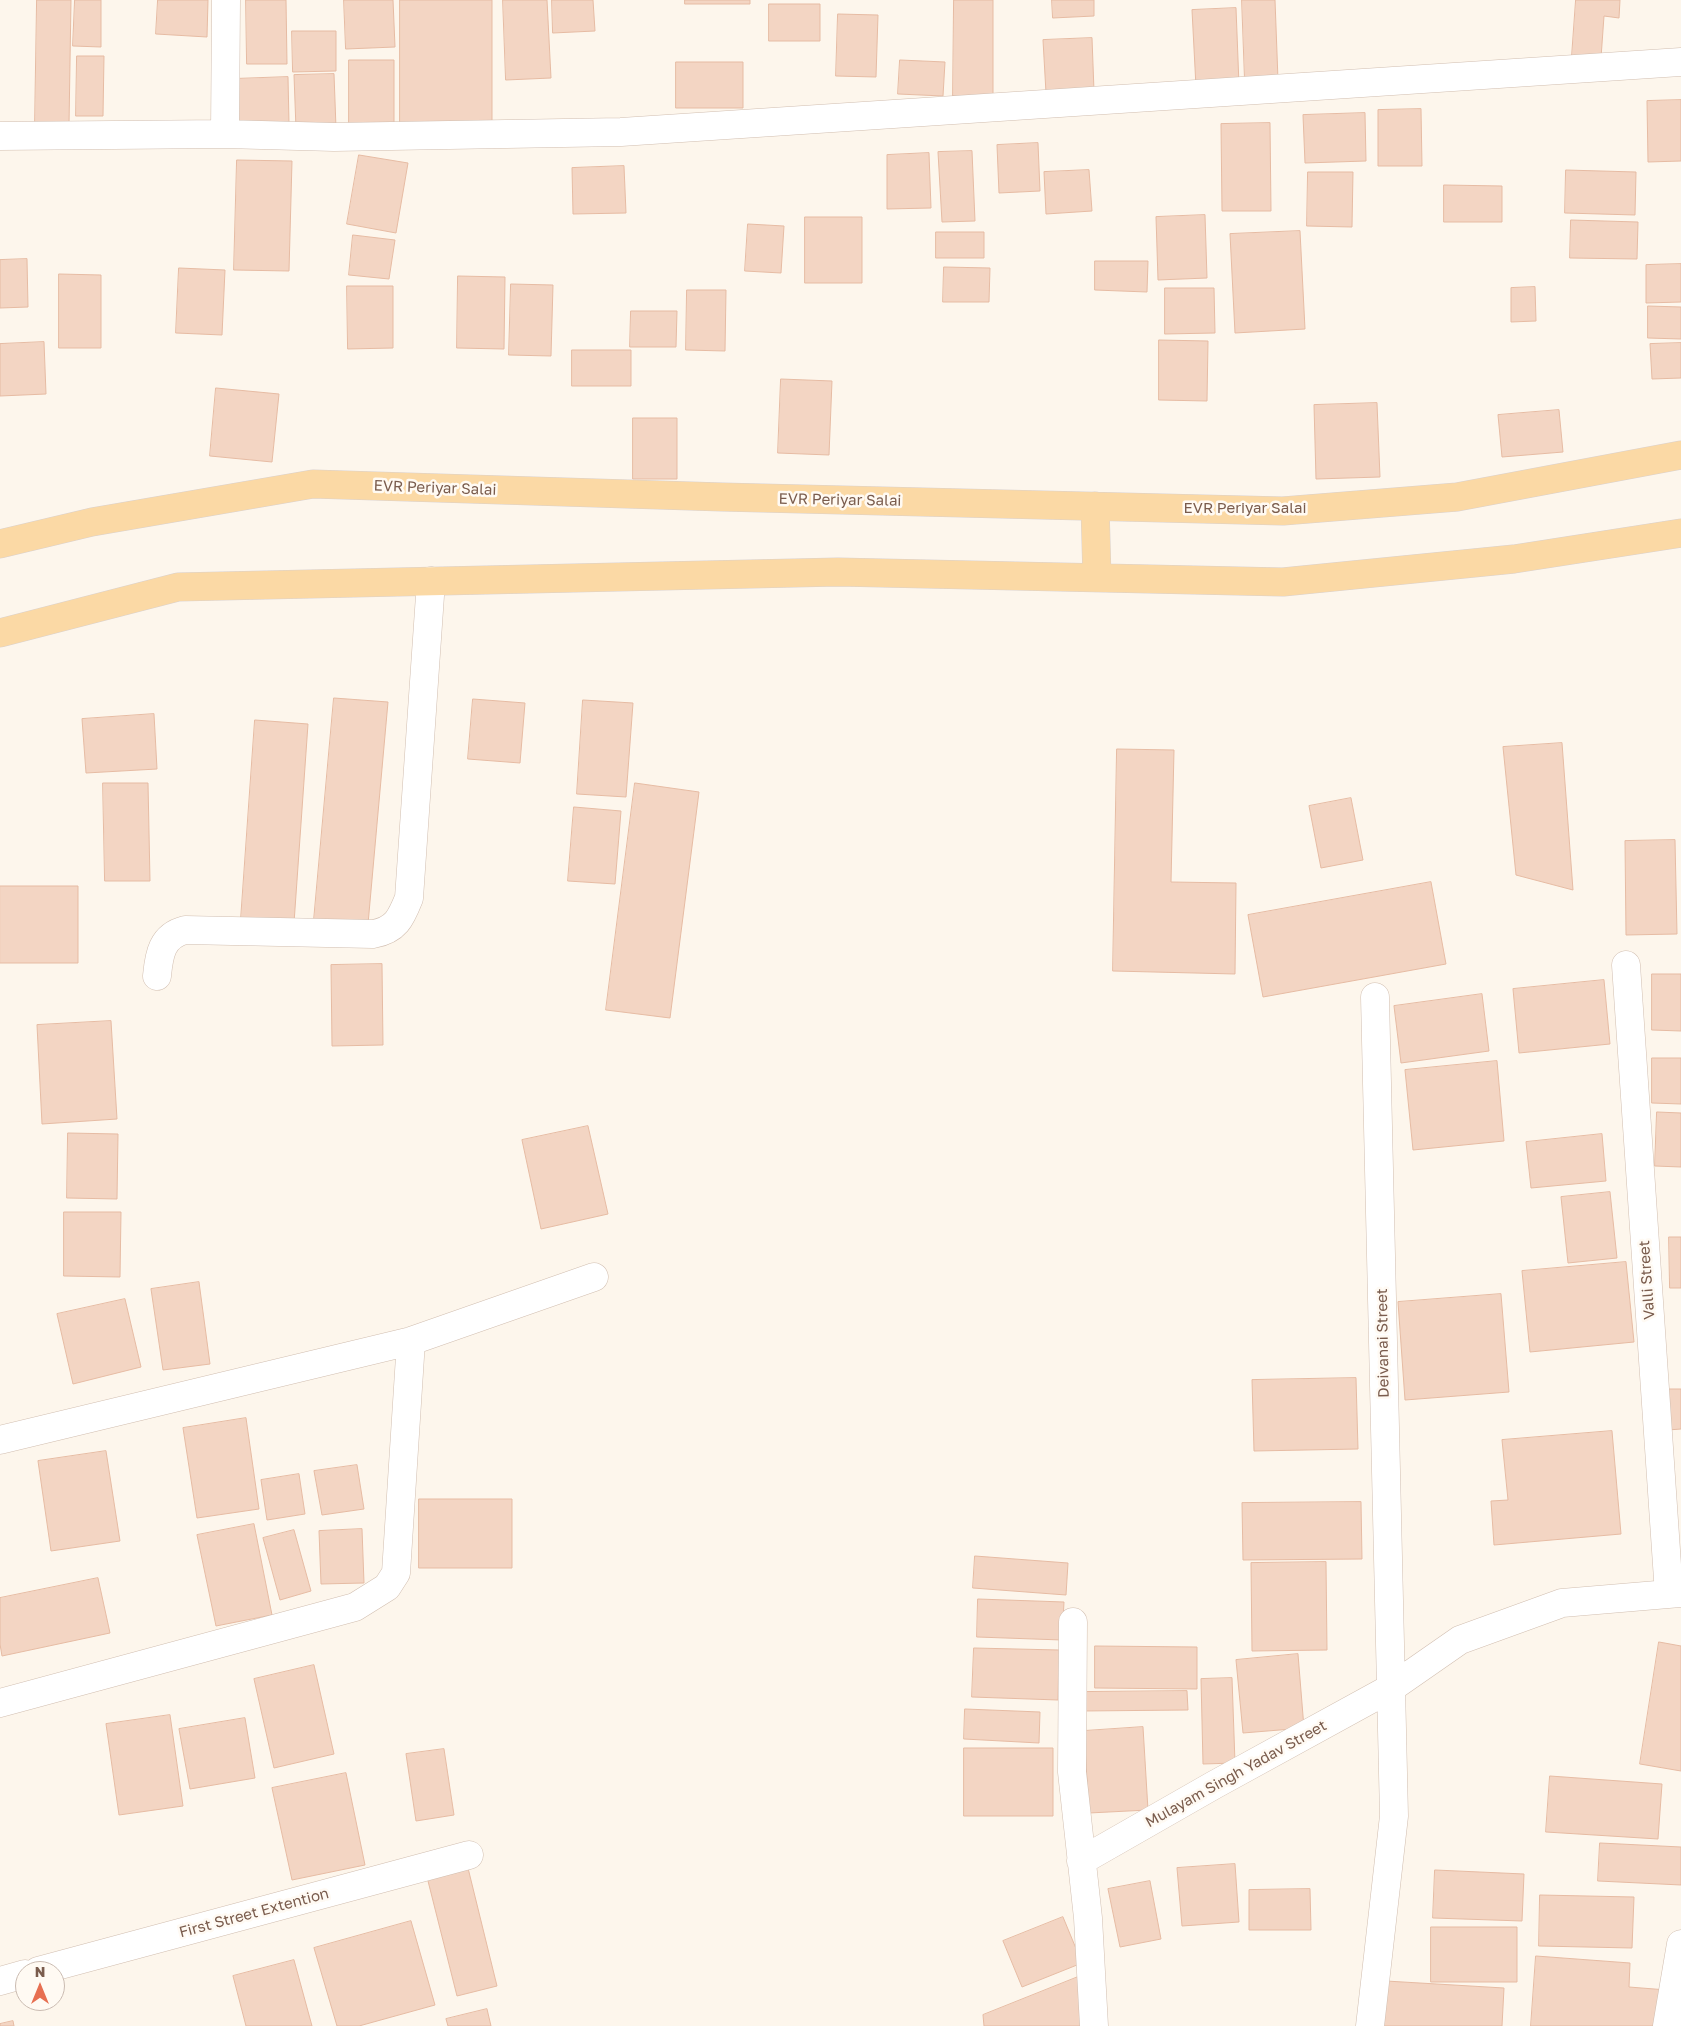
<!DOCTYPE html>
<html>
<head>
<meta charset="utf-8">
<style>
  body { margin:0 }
  #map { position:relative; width:1681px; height:2026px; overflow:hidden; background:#fdf6ec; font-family:"Golos Text",sans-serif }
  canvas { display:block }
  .north { position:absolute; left:15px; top:1961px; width:50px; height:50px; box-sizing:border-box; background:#fffaf3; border:1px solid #cabbb1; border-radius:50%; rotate:0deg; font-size:14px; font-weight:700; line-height:20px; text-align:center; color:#7a5c4d }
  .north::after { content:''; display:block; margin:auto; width:18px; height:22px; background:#e76f51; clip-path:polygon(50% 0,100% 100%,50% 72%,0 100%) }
</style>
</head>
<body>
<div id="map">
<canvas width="1681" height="2026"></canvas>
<div class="north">N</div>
</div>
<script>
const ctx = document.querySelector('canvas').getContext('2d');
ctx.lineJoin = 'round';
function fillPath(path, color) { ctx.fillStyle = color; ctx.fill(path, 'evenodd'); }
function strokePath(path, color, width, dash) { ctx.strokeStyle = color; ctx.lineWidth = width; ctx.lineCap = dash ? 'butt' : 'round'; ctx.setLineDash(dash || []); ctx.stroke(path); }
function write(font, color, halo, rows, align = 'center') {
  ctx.font = font + ' "Golos Text",sans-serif'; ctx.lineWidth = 5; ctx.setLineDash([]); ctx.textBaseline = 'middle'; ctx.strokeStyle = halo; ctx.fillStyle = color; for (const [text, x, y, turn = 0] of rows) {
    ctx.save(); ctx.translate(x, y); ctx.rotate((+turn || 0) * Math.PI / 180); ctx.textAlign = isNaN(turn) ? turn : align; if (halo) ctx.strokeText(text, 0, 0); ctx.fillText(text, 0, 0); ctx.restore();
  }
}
const building = new Path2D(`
  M37,0H71L69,125L35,124Z
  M75,0H101V47L73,46Z
  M158,0H208L207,37L156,34Z
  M246,0H286L287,64H247Z
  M344,0H393L395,47L346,49Z
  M400,0H492V126H400Z
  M503,0H547L551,78L506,80Z
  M552,0H593L595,31L553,33Z
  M685,0H750V4H685Z
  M954,0H993V96H953Z
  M1052,0H1094V16L1053,18Z
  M1242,0H1275L1278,80L1245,81Z
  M1576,0H1620L1619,18L1604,16L1601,58L1572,56Z
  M769,4H820V41H769Z
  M1236,8L1239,85L1196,87L1192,10Z
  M838,14L878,15L876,77L836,76Z
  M292,31H336V71L293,72Z
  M1092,38L1094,91L1046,93L1043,40Z
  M77,56H104L103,116H76Z
  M349,60H394V130H349Z
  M900,60L945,62L943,96L898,94Z
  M676,62H743V108H676Z
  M334,74L336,128L296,129L294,75Z
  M288,77L289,124L234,125L233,79Z
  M1681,100V161L1648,162L1647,101Z
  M1421,109L1422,166H1378V110Z
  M1365,113L1366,161L1305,163L1303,115Z
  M1270,123L1271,211H1222L1221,124Z
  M1038,143L1040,191L999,193L997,145Z
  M972,151L975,221L942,222L938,152Z
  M929,153L931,208L887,209V155Z
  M359,155L408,163L396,233L347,224Z
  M237,160L292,161L289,271L234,270Z
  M624,166L626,213L573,214L572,168Z
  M1089,170L1092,211L1046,214L1044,172Z
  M1566,170L1636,172L1635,215L1565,213Z
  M1308,172H1353L1352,227L1307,226Z
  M1444,185L1502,186V222H1444Z
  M1205,215L1207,278L1158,280L1156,217Z
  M805,217H862V283H805Z
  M1571,220L1638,222L1637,259L1570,258Z
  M748,224L784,226L781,273L745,271Z
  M1300,231L1305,329L1235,333L1230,234Z
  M936,232H984V258H936Z
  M353,235L395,240L389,279L349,275Z
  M27,259L28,307L0,308V260Z
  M1095,261H1148L1147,292L1095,290Z
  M1681,264V302L1646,303V265Z
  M944,267L990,268L989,302H943Z
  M179,268L225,270L222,335L176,333Z
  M59,274L101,275V348H59Z
  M458,276L505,277L504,349L457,348Z
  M511,284L553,285L551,356L509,355Z
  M347,286H393V348L348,349Z
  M1535,287L1536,321L1511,322V288Z
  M1165,288H1214L1215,333L1165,334Z
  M687,290H726L725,351L686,350Z
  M1648,306L1681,307V339L1648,338Z
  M631,311H677L676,347H630Z
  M1159,340L1208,341L1207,401L1159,400Z
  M44,342L46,394L0,396V344Z
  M1681,343V378L1652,379L1650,344Z
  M572,350H631V386H572Z
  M781,379L832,381L829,455L778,453Z
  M216,388L279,394L272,462L210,456Z
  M1377,403L1380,477L1316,479L1314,405Z
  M1559,410L1563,452L1502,457L1498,415Z
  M633,418H677V479H633Z
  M334,698L388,702L368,924L314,920Z
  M473,699L525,703L520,763L468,759Z
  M583,700L633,703L626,797L577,794Z
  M154,714L157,769L86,773L82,719Z
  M255,720L308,724L294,923L241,919Z
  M1562,743L1573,890L1516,875L1503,747Z
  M1117,749L1174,750L1171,882L1236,883L1235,974L1113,971Z
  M103,783H148L150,881H105Z
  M635,783L699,792L670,1018L606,1010Z
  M1351,798L1363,860L1321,868L1309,806Z
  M574,807L621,811L615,884L568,881Z
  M1675,840L1677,934L1626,935L1625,841Z
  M1431,882L1446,964L1263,997L1248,915Z
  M0,886H78V963H0Z
  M382,964L383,1045L332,1046L331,965Z
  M1652,974H1681V1031L1652,1030Z
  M1604,980L1610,1044L1519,1053L1513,989Z
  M1482,994L1489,1051L1401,1063L1394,1006Z
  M111,1021L117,1119L42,1124L37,1025Z
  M1652,1058H1681V1104L1652,1103Z
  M1497,1061L1504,1141L1413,1150L1405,1070Z
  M1657,1112L1681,1113V1167L1655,1166Z
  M588,1126L608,1214L541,1229L522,1140Z
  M68,1133L118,1134L117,1199L67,1198Z
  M1602,1134L1606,1181L1531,1188L1526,1142Z
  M1610,1192L1617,1258L1568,1263L1561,1197Z
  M64,1212H121L120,1277L64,1276Z
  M1669,1237H1681V1288H1670Z
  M1626,1262L1634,1342L1530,1352L1522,1271Z
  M199,1282L210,1364L163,1370L151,1289Z
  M1501,1294L1509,1392L1405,1400L1398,1302Z
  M125,1299L141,1367L73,1384L57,1314Z
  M1356,1378L1358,1449L1254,1451L1252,1380Z
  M1666,1389H1681V1429L1668,1430Z
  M246,1418L259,1509L197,1518L183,1428Z
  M1612,1431L1621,1534L1494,1545L1491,1501L1508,1500L1502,1440Z
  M106,1451L120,1541L51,1551L38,1461Z
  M357,1465L364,1509L322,1515L314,1471Z
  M299,1474L305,1514L267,1520L261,1480Z
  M419,1499H512V1568H419Z
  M1361,1502L1362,1559L1243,1560L1242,1503Z
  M254,1524L272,1615L216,1626L197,1535Z
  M362,1529L364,1583L321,1584L319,1531Z
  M294,1530L311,1591L280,1600L263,1538Z
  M975,1556L1068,1563L1066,1595L973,1588Z
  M1326,1562L1327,1650L1252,1651L1251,1563Z
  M98,1578L110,1633L2,1656L0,1644V1598Z
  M978,1599L1064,1602L1062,1640L977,1637Z
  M1659,1642L1681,1646V1771L1640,1764Z
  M1095,1646L1197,1647V1689L1095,1688Z
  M974,1648L1059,1650L1058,1700L972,1697Z
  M1298,1654L1304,1728L1243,1733L1236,1660Z
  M314,1665L334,1754L274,1768L254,1679Z
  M1232,1678L1235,1763L1203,1764L1201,1679Z
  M1187,1691L1188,1710L1082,1711V1692Z
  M965,1709L1040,1712L1039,1743L964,1739Z
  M170,1715L183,1806L119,1815L106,1724Z
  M245,1718L255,1778L190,1789L179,1729Z
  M1143,1727L1148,1810L1089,1813L1084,1731Z
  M964,1748H1053V1816H964Z
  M444,1749L454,1815L416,1821L406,1754Z
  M346,1773L365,1865L292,1880L272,1788Z
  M1550,1776L1662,1784L1658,1839L1546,1832Z
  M1600,1843L1681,1847V1885L1598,1881Z
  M1235,1864L1239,1922L1182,1926L1177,1868Z
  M468,1868L497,1986L457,1996L427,1877Z
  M1435,1870L1524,1874L1522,1921L1433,1918Z
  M1150,1881L1161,1939L1120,1947L1108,1889Z
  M1310,1889L1311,1930H1249V1890Z
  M1540,1895L1634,1897L1632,1948L1539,1946Z
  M1063,1917L1082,1963L1022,1987L1003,1941Z
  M411,1921L435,2005L359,2026H337L314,1948Z
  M1431,1927H1517V1982H1431Z
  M1536,1956L1630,1963L1629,1987L1667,1990L1665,2026H1531Z
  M294,1960L312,2026H246L233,1976Z
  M1083,1975L1088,2026H984L983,2015Z
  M1386,1981L1504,1988L1502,2026H1384Z
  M487,2009L491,2026H448L446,2019Z
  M13,2021L14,2026H0V2024Z`);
const minor = new Path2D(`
  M225,134L226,0
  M0,136L225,134L334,137L621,132L1681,62
  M1626,965L1669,1594
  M157,976C159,954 162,936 185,930L373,934C396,930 401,918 409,898L431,581
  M0,1440L411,1341L594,1277
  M1073,1622L1072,1772L1088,1918L1094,2026
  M0,1703L355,1607L387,1587L396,1573L411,1341
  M1081,1861L1214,1785L1391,1688L1460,1640L1562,1603L1681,1593
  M38,1971L469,1855
  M0,1981L25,1974
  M1370,2026L1394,1816L1375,997
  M1667,2026L1681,1944`);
const primary = new Path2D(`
  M1095,506L1097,578
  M0,544L92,522L313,484L722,497L1283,511L1457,497L1681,455
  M0,633L178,587L838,572L1283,582L1514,559L1681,533`);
const streetNames = [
  ["EVR Periyar Salai",435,488,2],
  ["EVR Periyar Salai",840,500,1],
  ["EVR Periyar Salai",1245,508],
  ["Valli Street",1647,1280,-94],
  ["Deivanai Street",1383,1343,-91],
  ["Mulayam Singh Yadav Street",1236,1774,-29],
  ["First Street Extention",254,1913,-15]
];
fillPath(building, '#f3d5c3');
strokePath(building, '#e6bba3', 1);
strokePath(minor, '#d1beb0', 29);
strokePath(primary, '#dad1cd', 29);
strokePath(minor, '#fff', 28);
strokePath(primary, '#fbd9a5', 28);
write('15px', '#7a5c4d', '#fffaf3', streetNames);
</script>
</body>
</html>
